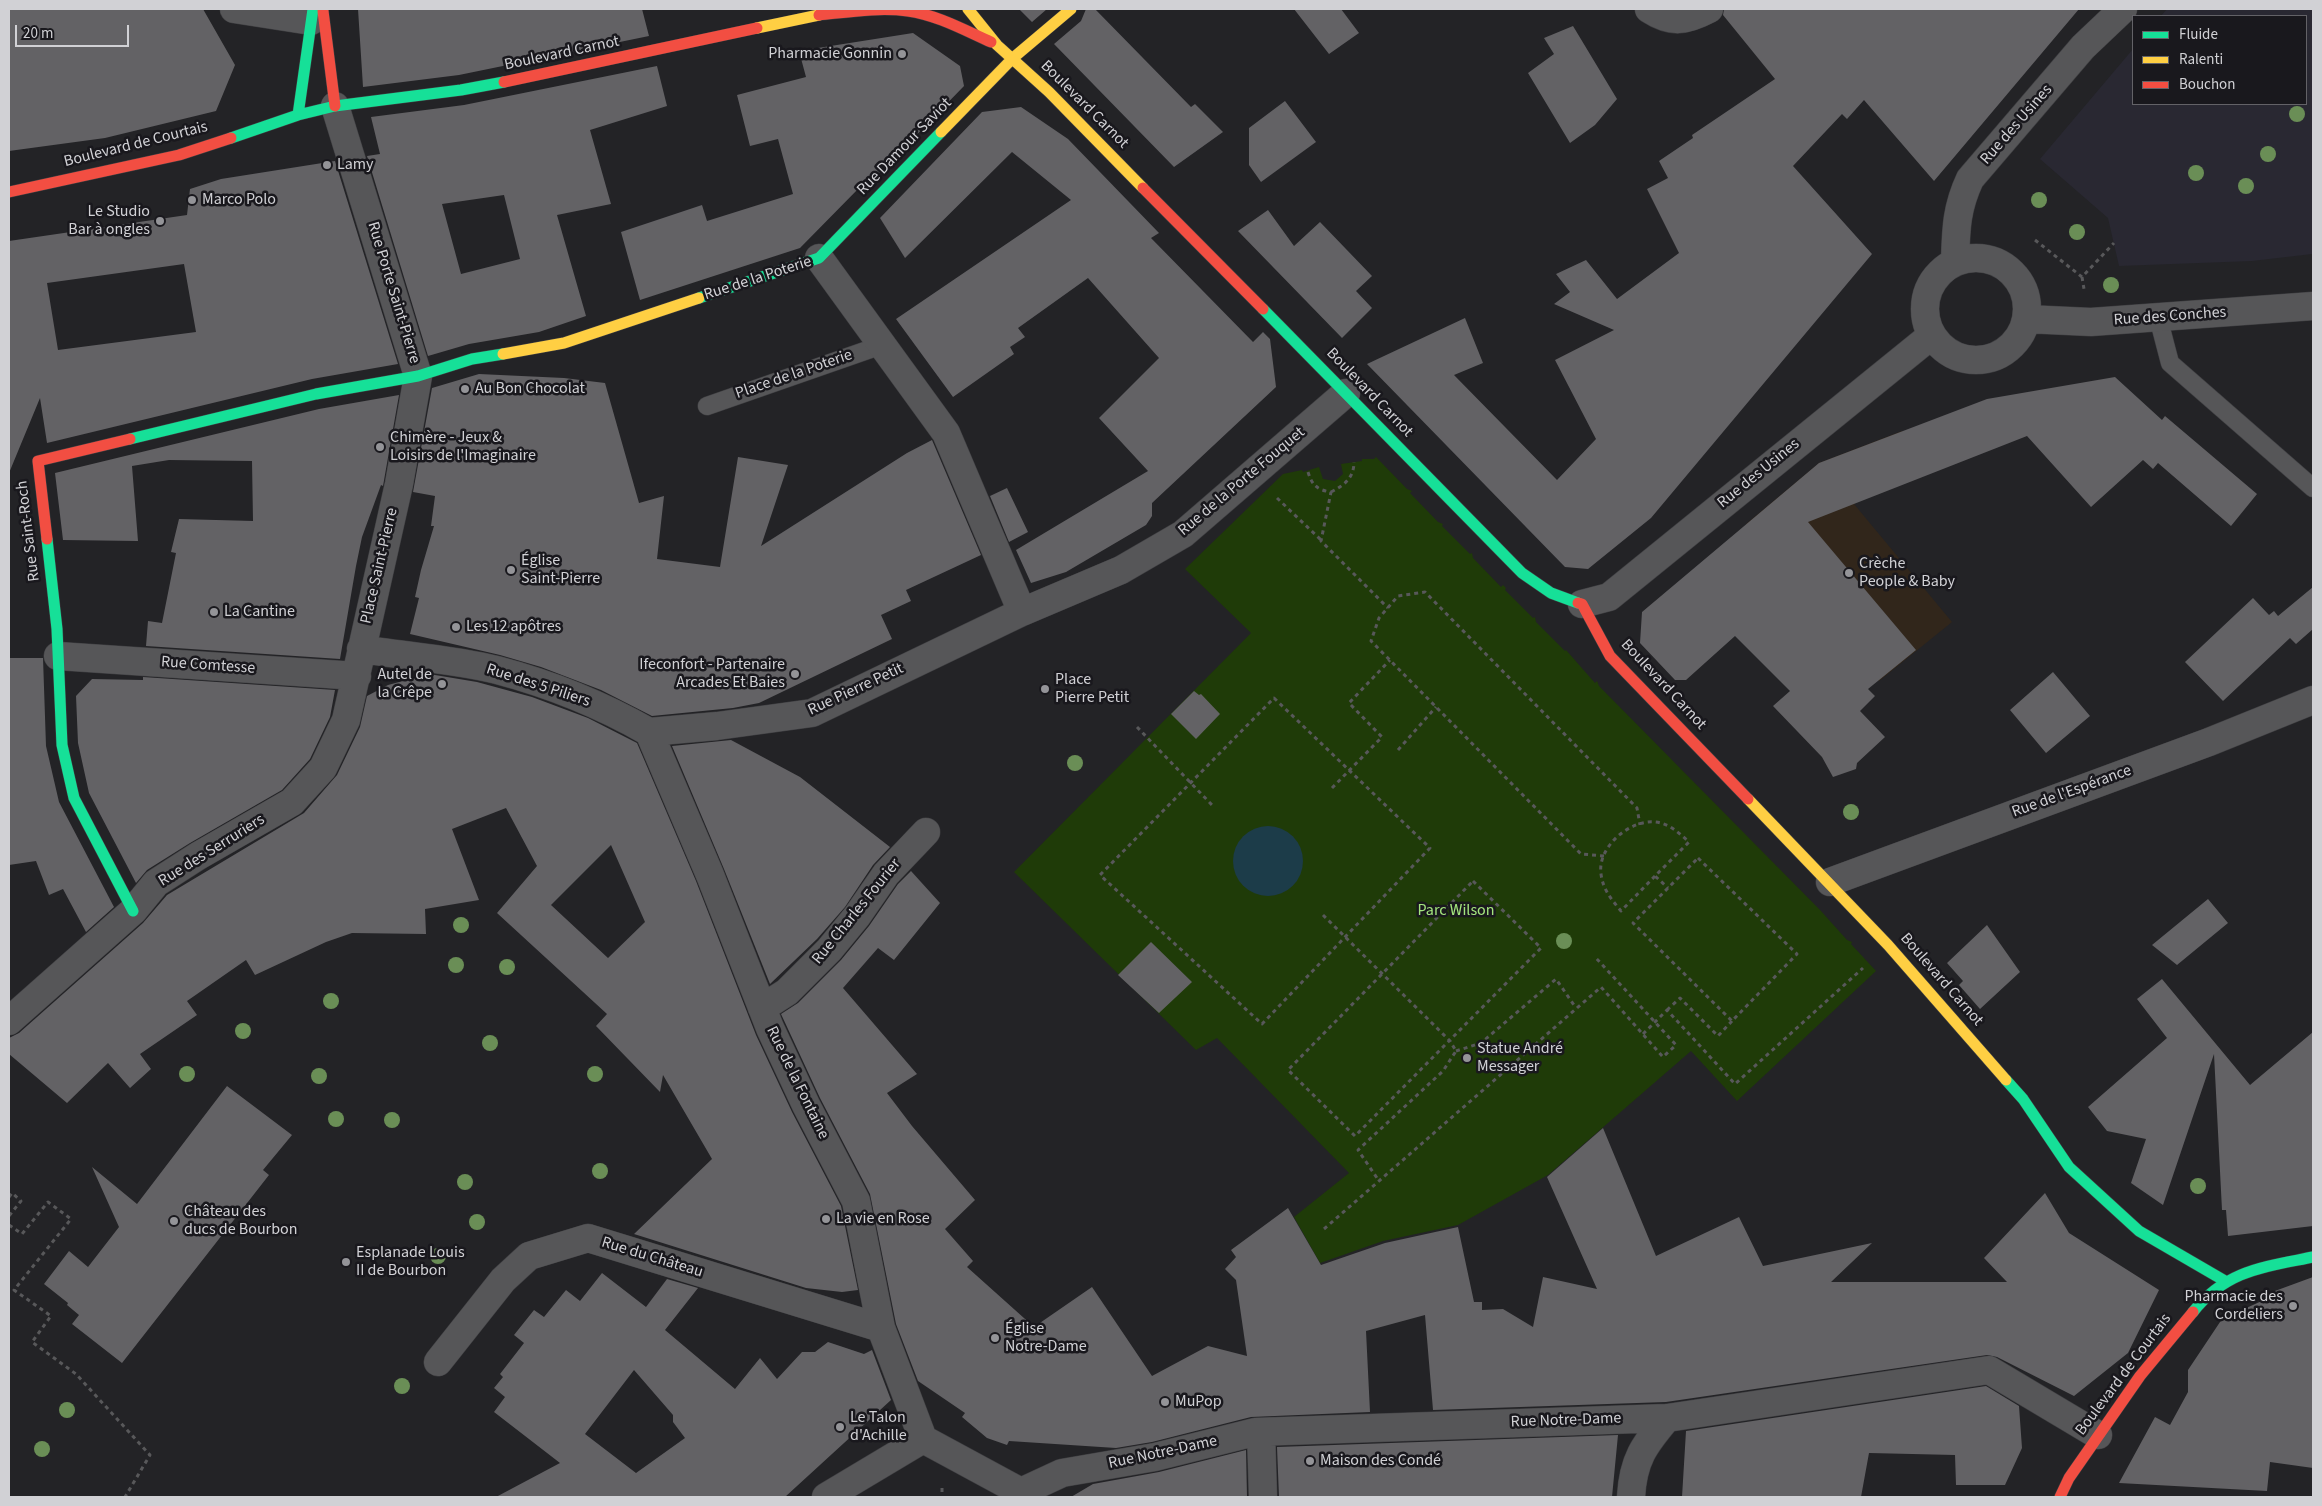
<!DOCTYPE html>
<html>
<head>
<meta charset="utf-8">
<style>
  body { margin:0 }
  #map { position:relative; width:2322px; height:1506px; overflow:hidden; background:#232326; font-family:"Source Sans 3",sans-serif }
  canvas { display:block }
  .frame { position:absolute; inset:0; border:10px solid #d1d1d5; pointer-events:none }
  .legend { position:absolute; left:2132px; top:15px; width:175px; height:90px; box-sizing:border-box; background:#19181d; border:1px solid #636267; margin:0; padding:6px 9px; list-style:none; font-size:15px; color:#d1d1d5 }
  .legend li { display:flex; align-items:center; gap:10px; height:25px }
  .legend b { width:25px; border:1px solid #636267 }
  .scale { position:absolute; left:15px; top:25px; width:114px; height:22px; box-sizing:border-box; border:2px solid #d1d1d5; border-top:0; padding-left:6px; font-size:15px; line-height:18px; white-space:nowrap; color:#d1d1d5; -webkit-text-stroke:4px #19181d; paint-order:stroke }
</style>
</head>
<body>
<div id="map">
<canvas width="2322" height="1506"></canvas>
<div class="frame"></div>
<ul class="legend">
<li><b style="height:6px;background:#16e098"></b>Fluide</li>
<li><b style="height:6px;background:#ffcf43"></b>Ralenti</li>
<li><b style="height:6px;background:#f24e42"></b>Bouchon</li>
</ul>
<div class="scale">20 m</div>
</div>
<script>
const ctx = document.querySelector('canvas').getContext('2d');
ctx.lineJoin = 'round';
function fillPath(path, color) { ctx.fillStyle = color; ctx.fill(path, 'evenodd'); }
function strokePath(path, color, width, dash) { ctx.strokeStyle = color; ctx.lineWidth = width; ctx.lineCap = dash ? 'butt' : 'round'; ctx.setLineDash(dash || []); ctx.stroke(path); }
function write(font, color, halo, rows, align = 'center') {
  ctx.font = font + ' "Source Sans 3",sans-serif'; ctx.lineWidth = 5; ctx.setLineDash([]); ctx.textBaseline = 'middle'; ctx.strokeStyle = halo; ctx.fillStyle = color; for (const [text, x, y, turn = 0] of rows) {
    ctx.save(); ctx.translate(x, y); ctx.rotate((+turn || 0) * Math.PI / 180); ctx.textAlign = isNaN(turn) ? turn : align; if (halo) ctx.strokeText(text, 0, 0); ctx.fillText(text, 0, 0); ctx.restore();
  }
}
const built = new Path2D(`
  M2167,9H2313V256L2312,254L2252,261L2119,266L2108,218L2040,159L2133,49V104H2306V16H2161Z`);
const education = new Path2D(`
  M1902,431L1916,467L1854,504L1952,622L1879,681L1746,524L1819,463Z`);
const green = new Path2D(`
  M1376,457L1407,489L1412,491L1410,493L1438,522L1443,524L1442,526L1470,554L1472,553L1473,558L1501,587L1503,585L1506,588L1505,590L1533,618L1535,617L1536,622L1565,651L1566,650L1595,683L1597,681L1599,686L1821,911L1847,940L1852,942L1851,944L1876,971L1737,1101L1691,1051L1548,1175L1458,1225L1383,1241L1320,1263L1294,1217L1349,1173L1217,1038L1196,1050L1014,872L1251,633L1185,569L1283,474L1302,470L1303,472L1319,467L1323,479L1335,481L1343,474L1341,464L1362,461V459H1374Z`);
const water = new Path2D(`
  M1233 861a35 35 0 1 1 70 0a35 35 0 1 1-70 0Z`);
const building = new Path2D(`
  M9,9H203L235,65L216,111L105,138L9,151Z
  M358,9H642L649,36L459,75L363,87Z
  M1019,9H1047L1032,22Z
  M1086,9H1095L1191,107L1195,104L1223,132L1174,167L1054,44L1081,21Z
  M1294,9H1341L1359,33L1329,54Z
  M1724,9H2079L1934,181L1864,100L1847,119L1842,114L1793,166L1872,254L1651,518L1588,569L1565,567L1367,364L1465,318L1483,363L1454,375L1557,480L1596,439L1555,360L1614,330L1554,304L1570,292L1556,274L1586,260L1617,299L1679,253L1647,189L1668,178L1659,161L1693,138L1692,135L1775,79L1723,15Z
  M1573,26L1617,99L1595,125L1570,143L1528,73L1554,54L1544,38Z
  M913,33L960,66L964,86L862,191L860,187L800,248L640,300L621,232L702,205L707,221L793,194L778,139L750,146L737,95L806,77L799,51Z
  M657,66L667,106L590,130L611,204L557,215L586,316L539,332L469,344L428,356L367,156L380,154L371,117L464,105ZM504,195L520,259L461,274L442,204Z
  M1285,101L1316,142L1261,182L1249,165V128Z
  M1021,107L1068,139L1159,233L1151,238L1253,342L1263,332L1270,339L1276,387L1152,503V516L1146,525L1066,572L1031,583L1016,550L1148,471L1099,418L1159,358L1088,278L1018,328L1025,337L1010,347L1014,354L953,397L896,319L1071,200L1012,152L905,258L880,218L982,112Z
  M335,161L398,364L312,379L47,443L40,398L9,473V241L187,215L190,189L221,179ZM184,264L196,332L58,350L47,283Z
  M1268,210L1294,246L1320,222L1372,276L1356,291L1372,308L1342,338L1238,231Z
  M479,374L564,378L605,383L639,503L664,496L657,559L720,567L738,457L788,465L761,546L907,453L932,440L981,555L906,590L911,601L881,615L892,639L759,703L733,708L652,716L601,690L541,667L500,655L410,634L419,598L415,597L421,570L434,526H431L435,496L413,492L432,388Z
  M2115,377L2162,420L2165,416L2257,494L2231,526L2158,463L2153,469L2143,460L2091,507L2027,436L1808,522L1916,650L1868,689L1875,696L1860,711L1885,737L1857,763L1856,769L1833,777L1822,757L1773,706L1790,691L1735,636L1686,680H1675L1640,643L1642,612L1819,463L1987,399Z
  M399,395L383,486L381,485L362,537L356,566L340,659L146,646L148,621L162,623L176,553L171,552L179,519L253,521L252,461L169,460L132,466L138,541L63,540L55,473L319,409Z
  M1007,488L1028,532L1009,542L990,496Z
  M2313,587V629L2296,644L2290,638L2223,701L2185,662L2253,598L2269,615L2274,611L2278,616Z
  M9,658H43L46,746L59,802L114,907L86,932L63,889L49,895L36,861L9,865Z
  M2053,672L2090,716L2046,753L2010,710Z
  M429,674L477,682L532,697L588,718L637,743L696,881L756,1035L792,1112L841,1206L858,1290L842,1292L806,1288L634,1234L712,1159L663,1075L660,1092L596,1026L607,1014L497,913L537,866L506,808L452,829L479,900L425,909L426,934L352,933L326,942L255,975L246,960L187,1001L197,1015L140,1054L151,1069L130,1088L108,1063L67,1103L9,1054V1038L19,1033L143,923L167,895L304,813L337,775L360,727L367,696L388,685ZM611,845L645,922L608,958L551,905Z
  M143,677L335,690L330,717L310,759L282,790L190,843L147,870L136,883L89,793L78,743L76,696L92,679L143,680Z
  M1194,691L1199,695L1201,694L1220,714L1196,739L1171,714Z
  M731,740L800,777L890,847L873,865L845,907L817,939L770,984L724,869L672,746Z
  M911,871L940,903L894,960L878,948L843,988L917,1074L887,1093L912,1126L975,1200L945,1229L973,1261L967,1267L1034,1327L1092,1287L1152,1376L1208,1346L1247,1356L1236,1280L1225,1269L1236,1257L1231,1250L1288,1208L1321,1265L1385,1243L1458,1227L1474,1302H1482V1310L1503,1309L1533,1327L1543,1277L1597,1289L1547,1177L1603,1128L1656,1256L1739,1217L1763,1266L1872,1243L1831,1282H2007L1984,1258L2045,1193L2069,1233L2159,1290L2128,1353L2074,1396L1997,1357L1987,1355L1666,1402L1433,1410L1425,1315L1366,1331L1370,1412L1251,1417L1152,1442L1116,1448L1009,1441L1007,1445L987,1438L962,1417L965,1413L918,1381L896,1324L870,1194L820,1098L781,1014L798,1003L841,960L869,926L898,884Z
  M2208,899L2228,923L2177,965L2152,945Z
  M1987,925L2020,972L1980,1009L1959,985L1963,981L1947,963Z
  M1151,942L1192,982L1159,1013L1118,975Z
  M2162,979L2250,1085L2313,1032V1226L2228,1236L2226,1210H2222L2214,1054L2163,1205L2131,1183L2146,1139L2107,1131L2088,1107L2167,1038L2137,999Z
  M227,1086L292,1135L263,1170L269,1175L122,1363L72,1324L79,1315L67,1305L68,1303L44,1284L69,1251L88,1267L119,1227L92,1167L137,1204Z
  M602,1273L646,1307L667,1279L698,1288L665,1330L735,1389L760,1358L777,1379L802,1352H815L828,1342L864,1354L872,1350L891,1400L785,1497H496L560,1463L494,1412L505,1397L494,1388L503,1377L500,1374L524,1343L514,1335L534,1310L544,1317L566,1290L580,1301ZM634,1370L673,1415V1422L685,1438L636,1473L585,1434Z
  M2313,1277V1468L2270,1462L2267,1491L2119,1483L2155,1417L2170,1425L2188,1392V1370L2222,1319L2264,1300V1295Z
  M1986,1386L2019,1406L2022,1448L2005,1485H1956L1955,1455L1869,1453L1861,1497H1682L1686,1431Z
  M1618,1435L1612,1497H1279L1277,1447Z
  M1246,1450L1247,1497H1071L1093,1484L1159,1472Z`);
const path = new Path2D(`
  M2035,240L2082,277L2114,243
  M2082,277L2084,289
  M1308,472C1312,485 1317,490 1331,492L1321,541L1388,608
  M1331,492C1345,485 1354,477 1354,462
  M1277,498L1321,540
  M1274,698L1430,848L1262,1024L1100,875Z
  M1137,727L1212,805
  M1398,750L1436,707
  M1332,788L1382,737L1349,703L1390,660
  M1604,856L1581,854L1371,641L1379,618L1398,596L1425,592L1637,808L1640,825
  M1698,858L1797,954L1732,1021L1633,923Z
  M1655,876L1621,911C1612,900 1603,890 1601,874C1597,847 1630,819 1656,822C1670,824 1679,833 1689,842L1655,876L1668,888
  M1473,881L1541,948L1355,1136L1288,1070Z
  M1323,915L1450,1041L1456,1051L1443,1071L1358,1150L1379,1181
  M1667,1010L1680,998L1718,1036L1732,1021
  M1643,1034L1667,1010L1735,1084L1863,968
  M1456,1051L1481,1043L1556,979L1576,1008
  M9,1197L12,1193L21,1201L9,1216
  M9,1225L22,1234L48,1202L71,1219L14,1290L51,1316L32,1342L76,1374L150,1455L125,1497
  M1324,1229L1601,987L1663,1057L1676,1045L1596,958
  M942,1488V1497`);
const lane = new Path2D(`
  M2158,317L2170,363L2313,488
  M707,406L882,345`);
const street = new Path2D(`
  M234,9L311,21
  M1649,9C1672,24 1686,21 1709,9
  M819,258L946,433L1022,612
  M1925 309a51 51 0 1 1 102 0a51 51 0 1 1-102 0Z
  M1955,262C1956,230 1956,209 1970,179L2083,47L2123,9
  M2026,319L2091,322L2313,306
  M1582,604L1609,597L1932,335
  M361,649C405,656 453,659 497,670C550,684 602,705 649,732
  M58,656L357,676
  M649,732L717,726L812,713L1022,612L1121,570L1183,534L1346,393
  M649,732L710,875L770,1028L806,1105L856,1201L881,1328L923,1439
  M1830,882L2209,742L2313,700
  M762,1008L787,992L829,950L857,916L886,874L926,832
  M9,1021L133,911L156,883L198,856L292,802L323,768L346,720L399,484L418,376L335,106
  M438,1362L503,1280L529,1256L588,1238L881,1328
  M1261,1432L1263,1497
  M923,1439L1021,1492
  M1021,1492L1062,1473L1155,1457L1255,1432L1667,1418L1989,1370L2098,1435
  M826,1497L923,1439
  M1631,1497C1633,1460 1644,1445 1667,1418`);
const fast = new Path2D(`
  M298,115L313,9
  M231,138L298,115L335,106L461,90L504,82
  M699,298L819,258L941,132
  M1263,309L1522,573L1551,593L1578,603
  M130,439L316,394L418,376L472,359L503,354
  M47,539L57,629L62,745L74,798L133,911
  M2006,1080L2023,1099L2069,1167L2139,1231L2225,1281
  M2193,1312C2226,1270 2264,1267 2313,1257`);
const slow = new Path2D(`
  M968,9L997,45L1049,92L1143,188
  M757,28L819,15L829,9
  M941,132L1013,58L1071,9
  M503,354L564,343L699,298
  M1748,799L1888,945L2006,1080`);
const jam = new Path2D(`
  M323,11L335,106
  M819,15C848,12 879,7 908,11C937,15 964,30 991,42
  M504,82L757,28
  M1143,188L1263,309
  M9,192L179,155L231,138
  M47,539L38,461L130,439
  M1578,603L1582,604L1610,656L1748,799
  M2060,1497L2069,1478L2140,1376L2193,1312`);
const trees = [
  [2297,114],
  [2268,154],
  [2196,173],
  [2246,186],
  [2039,200],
  [2077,232],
  [2111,285],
  [1075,763],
  [1851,812],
  [461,925],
  [1564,941],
  [456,965],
  [507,967],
  [331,1001],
  [243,1031],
  [490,1043],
  [187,1074],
  [595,1074],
  [319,1076],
  [336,1119],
  [392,1120],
  [600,1171],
  [465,1182],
  [2198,1186],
  [477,1222],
  [438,1256],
  [402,1386],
  [67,1410],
  [42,1449]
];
const markers = [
  [902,54,5,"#949498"],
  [327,165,5,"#949498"],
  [192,200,5,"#949498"],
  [160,221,5,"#949498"],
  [465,389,5,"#949498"],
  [380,447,5,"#949498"],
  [511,570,5,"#949498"],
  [1849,573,5,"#949498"],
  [214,612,5,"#949498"],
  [456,627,5,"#949498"],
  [795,674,5,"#949498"],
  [442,684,5,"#949498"],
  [1045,689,5,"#949498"],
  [1467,1058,5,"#949498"],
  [826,1219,5,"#949498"],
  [174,1221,5,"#949498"],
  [346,1262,5,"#949498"],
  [2293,1306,5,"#949498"],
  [995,1338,5,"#949498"],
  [1165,1402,5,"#949498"],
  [840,1427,5,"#949498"],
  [1310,1461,5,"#949498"]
];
const streetNames = [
  ["Boulevard Carnot",562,54,-12],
  ["Boulevard Carnot",1084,105,45],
  ["Rue des Usines",2017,125,-49],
  ["Boulevard de Courtais",136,145,-14],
  ["Rue Damour Saviot",905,147,-46],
  ["Rue de la Poterie",758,279,-18],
  ["Rue Porte Saint-Pierre",393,293,73],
  ["Rue des Conches",2170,317,-4],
  ["Place de la Poterie",794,375,-19],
  ["Boulevard Carnot",1369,393,46],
  ["Rue des Usines",1759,474,-39],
  ["Rue de la Porte Fouquet",1242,482,-40],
  ["Rue Saint-Roch",29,531,-97],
  ["Place Saint-Pierre",380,566,-77],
  ["Rue Comtesse",208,666,4],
  ["Boulevard Carnot",1663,685,47],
  ["Rue des 5 Piliers",538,686,18],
  ["Rue Pierre Petit",856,690,-25],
  ["Rue de l'Espérance",2072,792,-20],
  ["Rue des Serruriers",212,851,-32],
  ["Rue Charles Fourier",857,912,-51],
  ["Boulevard Carnot",1941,980,49],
  ["Rue de la Fontaine",797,1083,64],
  ["Rue du Château",652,1258,17],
  ["Boulevard de Courtais",2124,1375,-53],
  ["Rue Notre-Dame",1566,1421,-2],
  ["Rue Notre-Dame",1163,1453,-12]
];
const poiNames = [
  ["Pharmacie Gonnin",892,54,"right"],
  ["Lamy",337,165],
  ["Marco Polo",202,200],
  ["Le Studio",150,212,"right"],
  ["Bar à ongles",150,230,"right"],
  ["Au Bon Chocolat",475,389],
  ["Chimère - Jeux &",390,438],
  ["Loisirs de l'Imaginaire",390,456],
  ["Église",521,561],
  ["Saint-Pierre",521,579],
  ["Crèche",1859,564],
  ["People & Baby",1859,582],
  ["La Cantine",224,612],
  ["Les 12 apôtres",466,627],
  ["Ifeconfort - Partenaire",785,665,"right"],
  ["Arcades Et Baies",785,683,"right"],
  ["Autel de",432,675,"right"],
  ["la Crêpe",432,693,"right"],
  ["Place",1055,680],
  ["Pierre Petit",1055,698],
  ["Statue André",1477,1049],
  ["Messager",1477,1067],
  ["Château des",184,1212],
  ["ducs de Bourbon",184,1230],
  ["La vie en Rose",836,1219],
  ["Esplanade Louis",356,1253],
  ["II de Bourbon",356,1271],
  ["Pharmacie des",2283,1297,"right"],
  ["Cordeliers",2283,1315,"right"],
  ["Église",1005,1329],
  ["Notre-Dame",1005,1347],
  ["MuPop",1175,1402],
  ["Le Talon",850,1418],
  ["d'Achille",850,1436],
  ["Maison des Condé",1320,1461]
];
const parkNames = [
  ["Parc Wilson",1456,911]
];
fillPath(built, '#292832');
fillPath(education, '#31261b');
fillPath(green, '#1f3b08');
fillPath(water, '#1c3c49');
fillPath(building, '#636265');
strokePath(lane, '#3f3f42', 19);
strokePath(street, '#3f3f42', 29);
strokePath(fast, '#3f3f42', 12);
strokePath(slow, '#3f3f42', 12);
strokePath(jam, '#3f3f42', 12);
strokePath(path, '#58585a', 3, [4, 4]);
strokePath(lane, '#565658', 18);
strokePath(street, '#565658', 28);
strokePath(fast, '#16e098', 11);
strokePath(slow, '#ffcf43', 11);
strokePath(jam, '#f24e42', 11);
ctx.fillStyle = '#6a8e56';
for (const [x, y] of trees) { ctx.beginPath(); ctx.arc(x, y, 8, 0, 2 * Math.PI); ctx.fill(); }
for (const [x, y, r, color] of markers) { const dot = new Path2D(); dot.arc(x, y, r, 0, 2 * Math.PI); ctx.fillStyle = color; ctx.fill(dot); strokePath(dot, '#19181d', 2); }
write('16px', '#d1d1d5', '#19181d', streetNames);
write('16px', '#d1d1d5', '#19181d', poiNames, 'left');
write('16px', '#a4e57e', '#19181d', parkNames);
</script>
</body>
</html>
